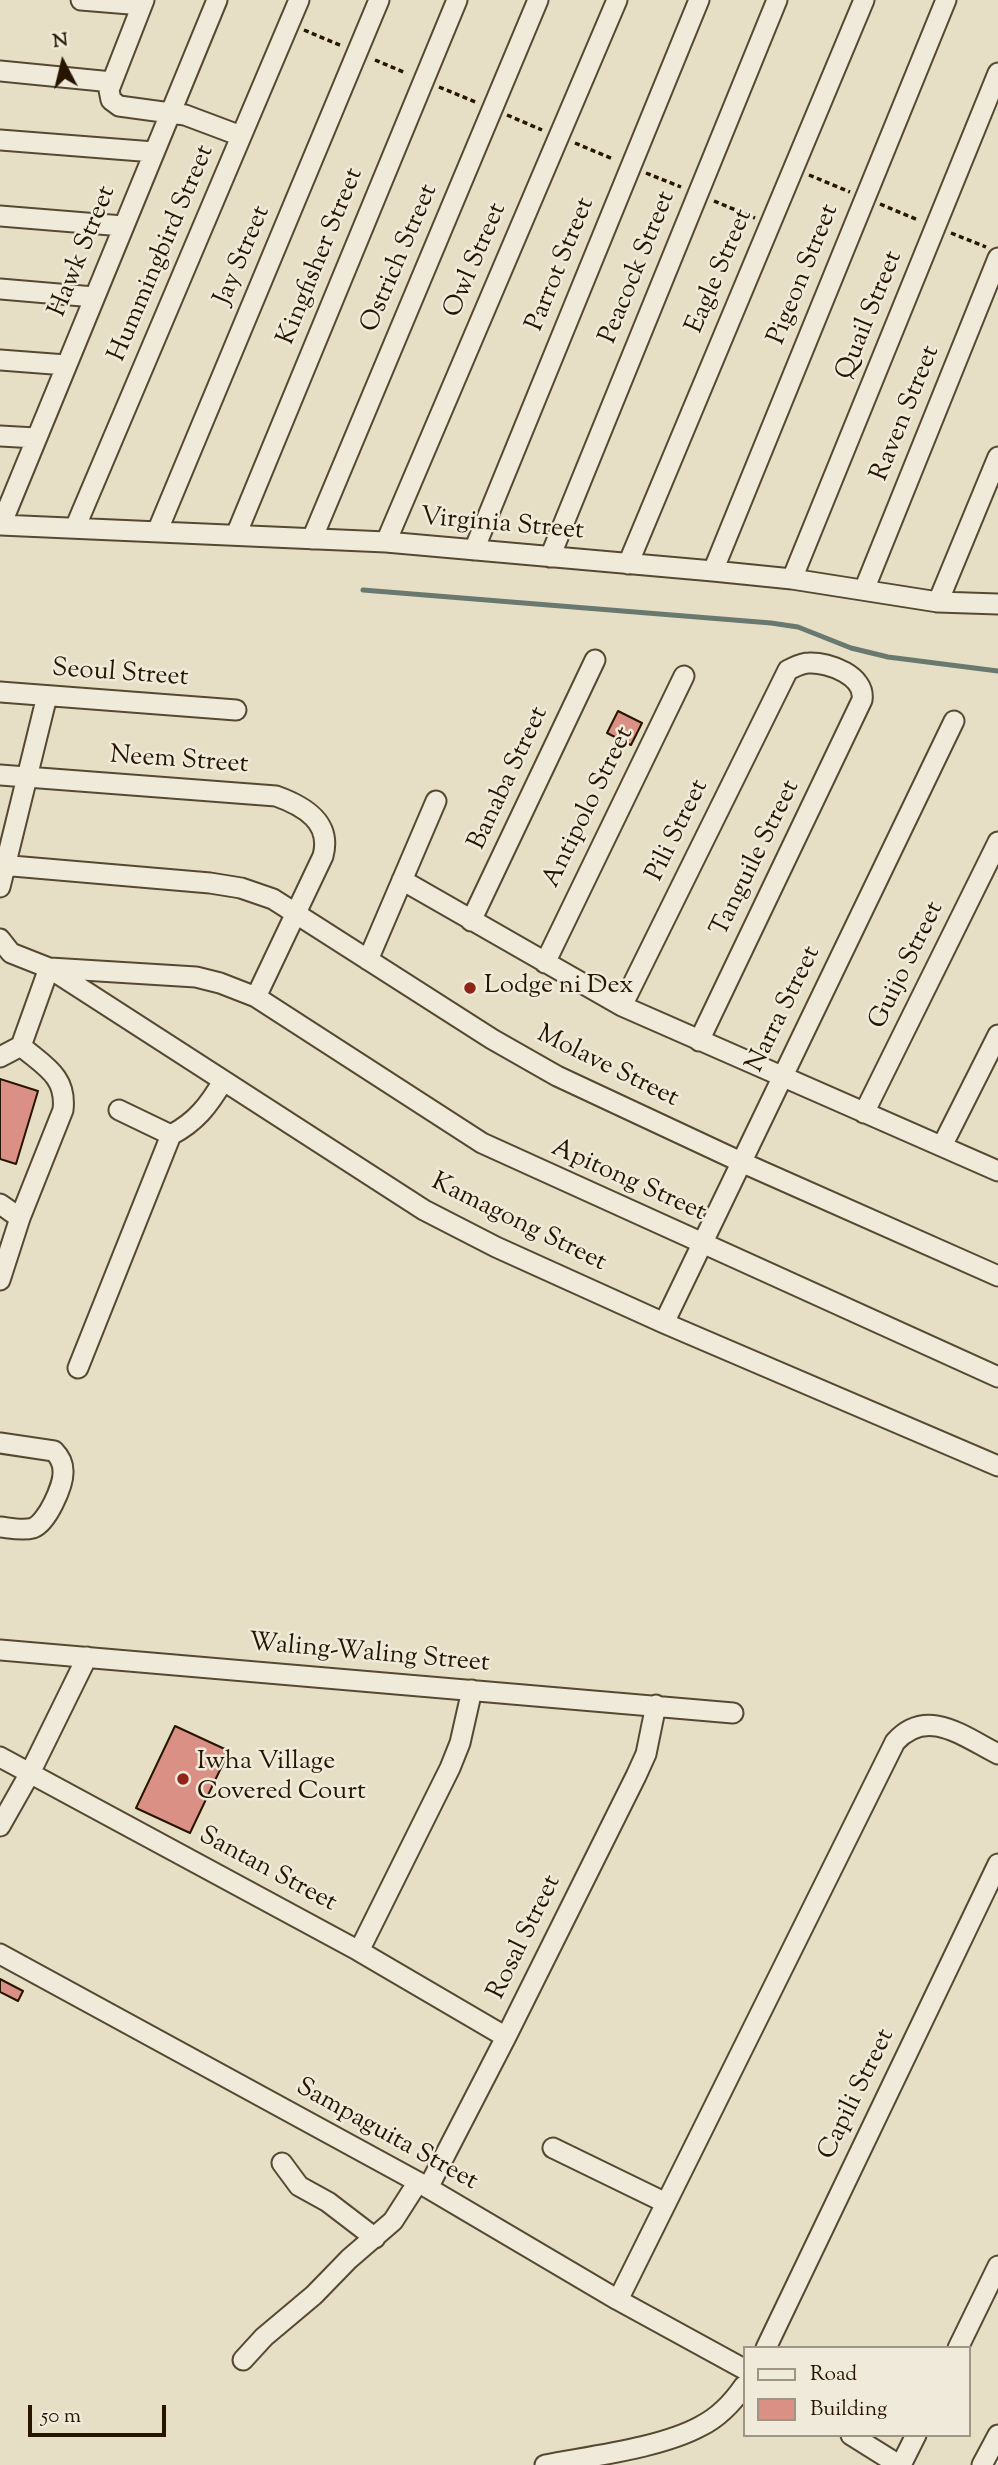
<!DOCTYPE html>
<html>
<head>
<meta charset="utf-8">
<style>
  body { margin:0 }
  #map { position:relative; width:998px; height:2465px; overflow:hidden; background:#e6dfc5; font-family:"Sorts Mill Goudy",serif }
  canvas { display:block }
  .legend { position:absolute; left:743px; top:2346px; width:228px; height:91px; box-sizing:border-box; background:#efead9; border:2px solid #9f9582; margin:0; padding:9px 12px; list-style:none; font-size:21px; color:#271500 }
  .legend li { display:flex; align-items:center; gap:14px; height:35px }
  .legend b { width:35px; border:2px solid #9f9582 }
  .north { position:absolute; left:28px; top:28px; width:70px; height:70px; -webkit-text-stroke:5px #efead9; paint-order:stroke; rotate:353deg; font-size:19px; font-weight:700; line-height:28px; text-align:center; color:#271500 }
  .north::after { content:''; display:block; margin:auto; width:24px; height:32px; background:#271500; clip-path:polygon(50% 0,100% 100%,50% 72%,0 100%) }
  .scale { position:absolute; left:28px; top:2405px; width:138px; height:32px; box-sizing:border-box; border:4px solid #271500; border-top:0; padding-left:9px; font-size:21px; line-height:24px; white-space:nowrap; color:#271500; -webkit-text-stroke:5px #efead9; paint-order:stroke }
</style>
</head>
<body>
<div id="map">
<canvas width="998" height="2465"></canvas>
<ul class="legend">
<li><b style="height:9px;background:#efead9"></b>Road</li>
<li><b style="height:19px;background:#da9084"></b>Building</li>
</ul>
<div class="north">N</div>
<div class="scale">50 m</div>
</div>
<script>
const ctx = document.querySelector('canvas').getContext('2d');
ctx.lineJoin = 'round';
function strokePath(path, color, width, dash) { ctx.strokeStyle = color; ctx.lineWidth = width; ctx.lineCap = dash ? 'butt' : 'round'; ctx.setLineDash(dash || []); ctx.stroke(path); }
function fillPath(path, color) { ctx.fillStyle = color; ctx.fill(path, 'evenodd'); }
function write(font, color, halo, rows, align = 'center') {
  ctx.font = font + ' "Sorts Mill Goudy",serif'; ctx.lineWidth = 5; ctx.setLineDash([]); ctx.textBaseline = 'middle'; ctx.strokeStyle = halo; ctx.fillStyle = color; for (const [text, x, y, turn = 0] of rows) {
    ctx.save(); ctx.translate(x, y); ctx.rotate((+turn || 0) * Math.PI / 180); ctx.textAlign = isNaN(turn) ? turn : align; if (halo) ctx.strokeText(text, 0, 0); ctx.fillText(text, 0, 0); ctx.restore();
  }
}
const stream = new Path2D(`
  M363,590L771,623L798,627L851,648L888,657L998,671`);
const building = new Path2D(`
  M618,711L642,723L631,745L607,733Z
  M0,1079L38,1091L16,1164L0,1159Z
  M175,1726L229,1751L190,1833L136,1808Z
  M0,1979L23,1991L18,2001L0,1992Z`);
const path = new Path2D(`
  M304,30L342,46
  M375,60L406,73
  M439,87L478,103
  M507,115L542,130
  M575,143L613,159
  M646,173L681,187
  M809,175L850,192
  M714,201L755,218
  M880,204L918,220
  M951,233L986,247`);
const minor = new Path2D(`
  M81,0L142,5
  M144,0L112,82L109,90L111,100L119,106L185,115L241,136
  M0,71L112,82
  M0,140L154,152
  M0,216L123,226
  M0,289L94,297
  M0,360L66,365
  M0,436L36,438
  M0,525L386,542L713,571L792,579L938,602L998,604
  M1,525L217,0
  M75,528L299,0
  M157,532L379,0
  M236,535L457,0
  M312,539L538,0
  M386,542L617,0
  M474,550L699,0
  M550,557L777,0
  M628,564L864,0
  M713,571L946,0
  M792,579L998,73
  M864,590L998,258
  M938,602L998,457
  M0,692L236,710
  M0,775L276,796C304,806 332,822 323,856L256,997
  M0,865L210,883L241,888L273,899L492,1039L557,1076L741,1162L998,1276
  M402,880L622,1006L998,1171
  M0,887L47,696
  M471,921L595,660
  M0,939L11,953L49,968L424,1210L496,1247L664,1323L998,1466
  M368,960L436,801
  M545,963L684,676
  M50,968L196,977L220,983L256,997L482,1143L998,1377
  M622,1006L788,670C795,667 801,663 809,663C829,662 866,676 862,700L699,1041
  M0,1057L21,1046L49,968
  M119,1110L171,1135
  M864,1113L998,842
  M942,1146L998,1035
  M0,1204L20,1218
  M0,1280L20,1218L63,1110C67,1076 44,1066 21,1046
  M664,1323L954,721
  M78,1368L171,1135C196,1122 209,1105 223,1081
  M0,1443L54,1451C59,1456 63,1463 63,1471C64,1485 47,1523 33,1528C23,1531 10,1528 0,1527
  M0,1650L733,1713
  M0,1757L359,1951L506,2037
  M0,1826L30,1773L87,1657
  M359,1951L450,1768L460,1743L472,1690
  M0,1954L418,2182L618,2300L744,2369
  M553,2148L666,2203
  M282,2163L299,2186L328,2202L375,2238
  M428,2188L506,2037L636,1776L646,1754L656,1705
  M618,2300L895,1742C927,1706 964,1737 998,1754
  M766,2348L998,1864
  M958,2348L998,2266
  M243,2360L264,2337L314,2295L349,2259L393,2221L418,2182
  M851,2435L899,2465
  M545,2465C591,2456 661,2448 701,2426C719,2417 733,2402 744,2386
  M901,2465L916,2435
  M982,2465L998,2435`);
const markers = [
  [470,988,7,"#8f2418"],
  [183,1779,7,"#8f2418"]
];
const streetNames = [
  ["Hawk Street",84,252,-68],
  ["Hummingbird Street",163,254,-67],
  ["Jay Street",244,256,-67],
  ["Kingfisher Street",322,257,-68],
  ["Ostrich Street",401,259,-67],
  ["Owl Street",477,261,-67],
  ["Parrot Street",562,265,-68],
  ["Peacock Street",639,268,-68],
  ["Eagle Street",721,272,-67],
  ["Pigeon Street",805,275,-68],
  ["Quail Street",871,316,-68],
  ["Raven Street",907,414,-68],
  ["Virginia Street",502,526,5],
  ["Seoul Street",120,675,4],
  ["Neem Street",179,762,4],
  ["Banaba Street",510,779,-65],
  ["Antipolo Street",590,808,-64],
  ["Pili Street",679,831,-64],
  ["Tanguile Street",757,859,-64],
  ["Guijo Street",908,966,-64],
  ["Narra Street",785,1010,-64],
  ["Molave Street",607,1068,26],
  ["Apitong Street",628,1182,24],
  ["Kamagong Street",518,1224,26],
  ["Waling-Waling Street",369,1655,5],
  ["Santan Street",267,1871,28],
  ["Rosal Street",526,1938,-64],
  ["Capili Street",858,2095,-64],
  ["Sampaguita Street",386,2136,29]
];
const poiNames = [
  ["Lodge ni Dex",484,988],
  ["Iwha Village",197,1764],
  ["Covered Court",197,1794]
];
strokePath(stream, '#6a7970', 5);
fillPath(building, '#da9084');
strokePath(building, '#271500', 2);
strokePath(minor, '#574831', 23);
strokePath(path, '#271500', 3.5, [5, 3.5]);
strokePath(minor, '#efead9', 19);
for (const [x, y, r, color] of markers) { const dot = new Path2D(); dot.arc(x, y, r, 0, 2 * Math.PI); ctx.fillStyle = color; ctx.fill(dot); strokePath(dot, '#efead9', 2.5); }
write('26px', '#271500', '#efead9', streetNames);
write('26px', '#271500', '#efead9', poiNames, 'left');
</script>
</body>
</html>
